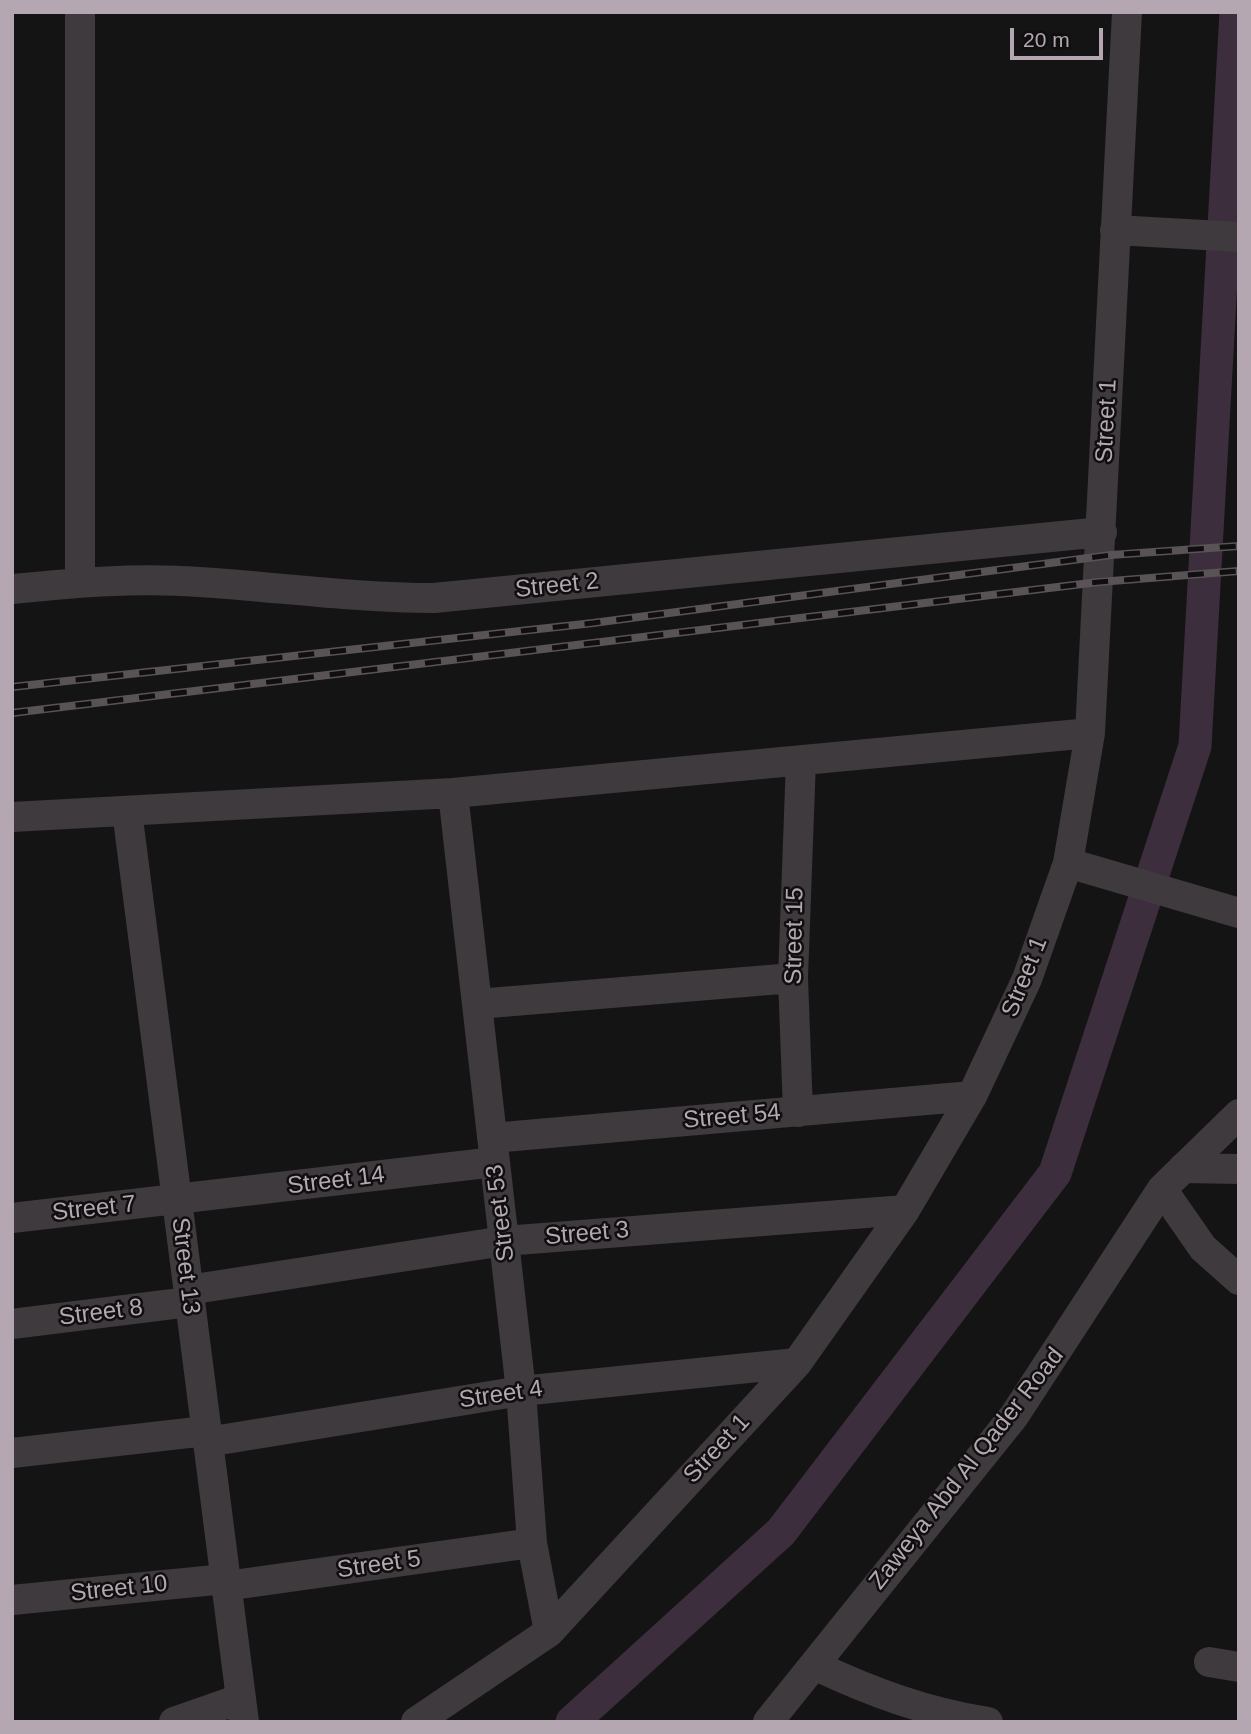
<!DOCTYPE html>
<html>
<head>
<meta charset="utf-8">
<style>
  body { margin:0 }
  #map { position:relative; width:1251px; height:1734px; overflow:hidden; background:#151414; font-family:Helvetica,sans-serif }
  canvas { display:block }
  .frame { position:absolute; inset:0; border:14px solid #b4a7b1; pointer-events:none }
  .scale { position:absolute; left:1010px; top:28px; width:93px; height:32px; box-sizing:border-box; border:4px solid #b4a7b1; border-top:0; padding-left:9px; font-size:21px; line-height:24px; white-space:nowrap; color:#b4a7b1; -webkit-text-stroke:5px #100f0f; paint-order:stroke }
</style>
</head>
<body>
<div id="map">
<canvas width="1251" height="1734"></canvas>
<div class="frame"></div>
<div class="scale">20 m</div>
</div>
<script>
const ctx = document.querySelector('canvas').getContext('2d');
ctx.lineJoin = 'round';
function strokePath(path, color, width, dash) { ctx.strokeStyle = color; ctx.lineWidth = width; ctx.lineCap = dash ? 'butt' : 'round'; ctx.setLineDash(dash || []); ctx.stroke(path); }
function write(font, color, halo, rows, align = 'center') {
  ctx.font = font + ' Helvetica,sans-serif'; ctx.lineWidth = 5; ctx.setLineDash([]); ctx.textBaseline = 'middle'; ctx.strokeStyle = halo; ctx.fillStyle = color; for (const [text, x, y, turn = 0] of rows) {
    ctx.save(); ctx.translate(x, y); ctx.rotate((+turn || 0) * Math.PI / 180); ctx.textAlign = isNaN(turn) ? turn : align; if (halo) ctx.strokeText(text, 0, 0); ctx.fillText(text, 0, 0); ctx.restore();
  }
}
const canal = new Path2D(`
  M572,1722L781,1532L1055,1173L1195,746L1236,12`);
const minor = new Path2D(`
  M1115,230L1239,237
  M80,582V12
  M12,589C74,583 137,577 199,582C278,587 355,598 434,598L1102,532
  M453,793L521,1391L532,1543L549,1632
  M127,811L244,1722
  M12,817L453,793L1090,733
  M1068,863L1239,913
  M477,1004L793,978
  M798,1112L793,978L801,760
  M492,1138L972,1096
  M1183,1168L1239,1169
  M1162,1189L1203,1248L1239,1280
  M12,1218L495,1162
  M188,1290L504,1241L905,1210
  M12,1324L189,1302
  M207,1442L521,1391L797,1363
  M12,1453L206,1431
  M226,1586L532,1543
  M12,1600L225,1579
  M1209,1662L1239,1667
  M814,1665C871,1692 925,1712 988,1722
  M174,1722L240,1699
  M416,1722L549,1632L797,1363L905,1210L972,1096L1027,979L1068,863L1090,733L1127,12
  M768,1722L1014,1416L1162,1189L1239,1114`);
const rail = new Path2D(`
  M12,687L593,623L1111,555L1239,546
  M12,713L1099,582L1239,571`);
const streetNames = [
  ["Street 1",1107,421,-87],
  ["Street 2",557,586,-6],
  ["Street 15",795,936,-89],
  ["Street 1",1025,977,-68],
  ["Street 54",732,1117,-5],
  ["Street 14",336,1181,-7],
  ["Street 7",94,1209,-6],
  ["Street 53",501,1213,-97],
  ["Street 3",587,1234,-5],
  ["Street 13",185,1266,83],
  ["Street 8",101,1313,-7],
  ["Street 4",501,1395,-8],
  ["Street 1",717,1449,-47],
  ["Zaweya Abd Al Qader Road",967,1469,-52],
  ["Street 5",379,1565,-8],
  ["Street 10",119,1589,-6]
];
strokePath(canal, '#3d2e3d', 33);
strokePath(minor, '#3f3a3d', 30);
strokePath(rail, '#595257', 8);
strokePath(rail, '#100f0f', 5, [16]);
write('24px', '#b4a7b1', '#100f0f', streetNames);
</script>
</body>
</html>
